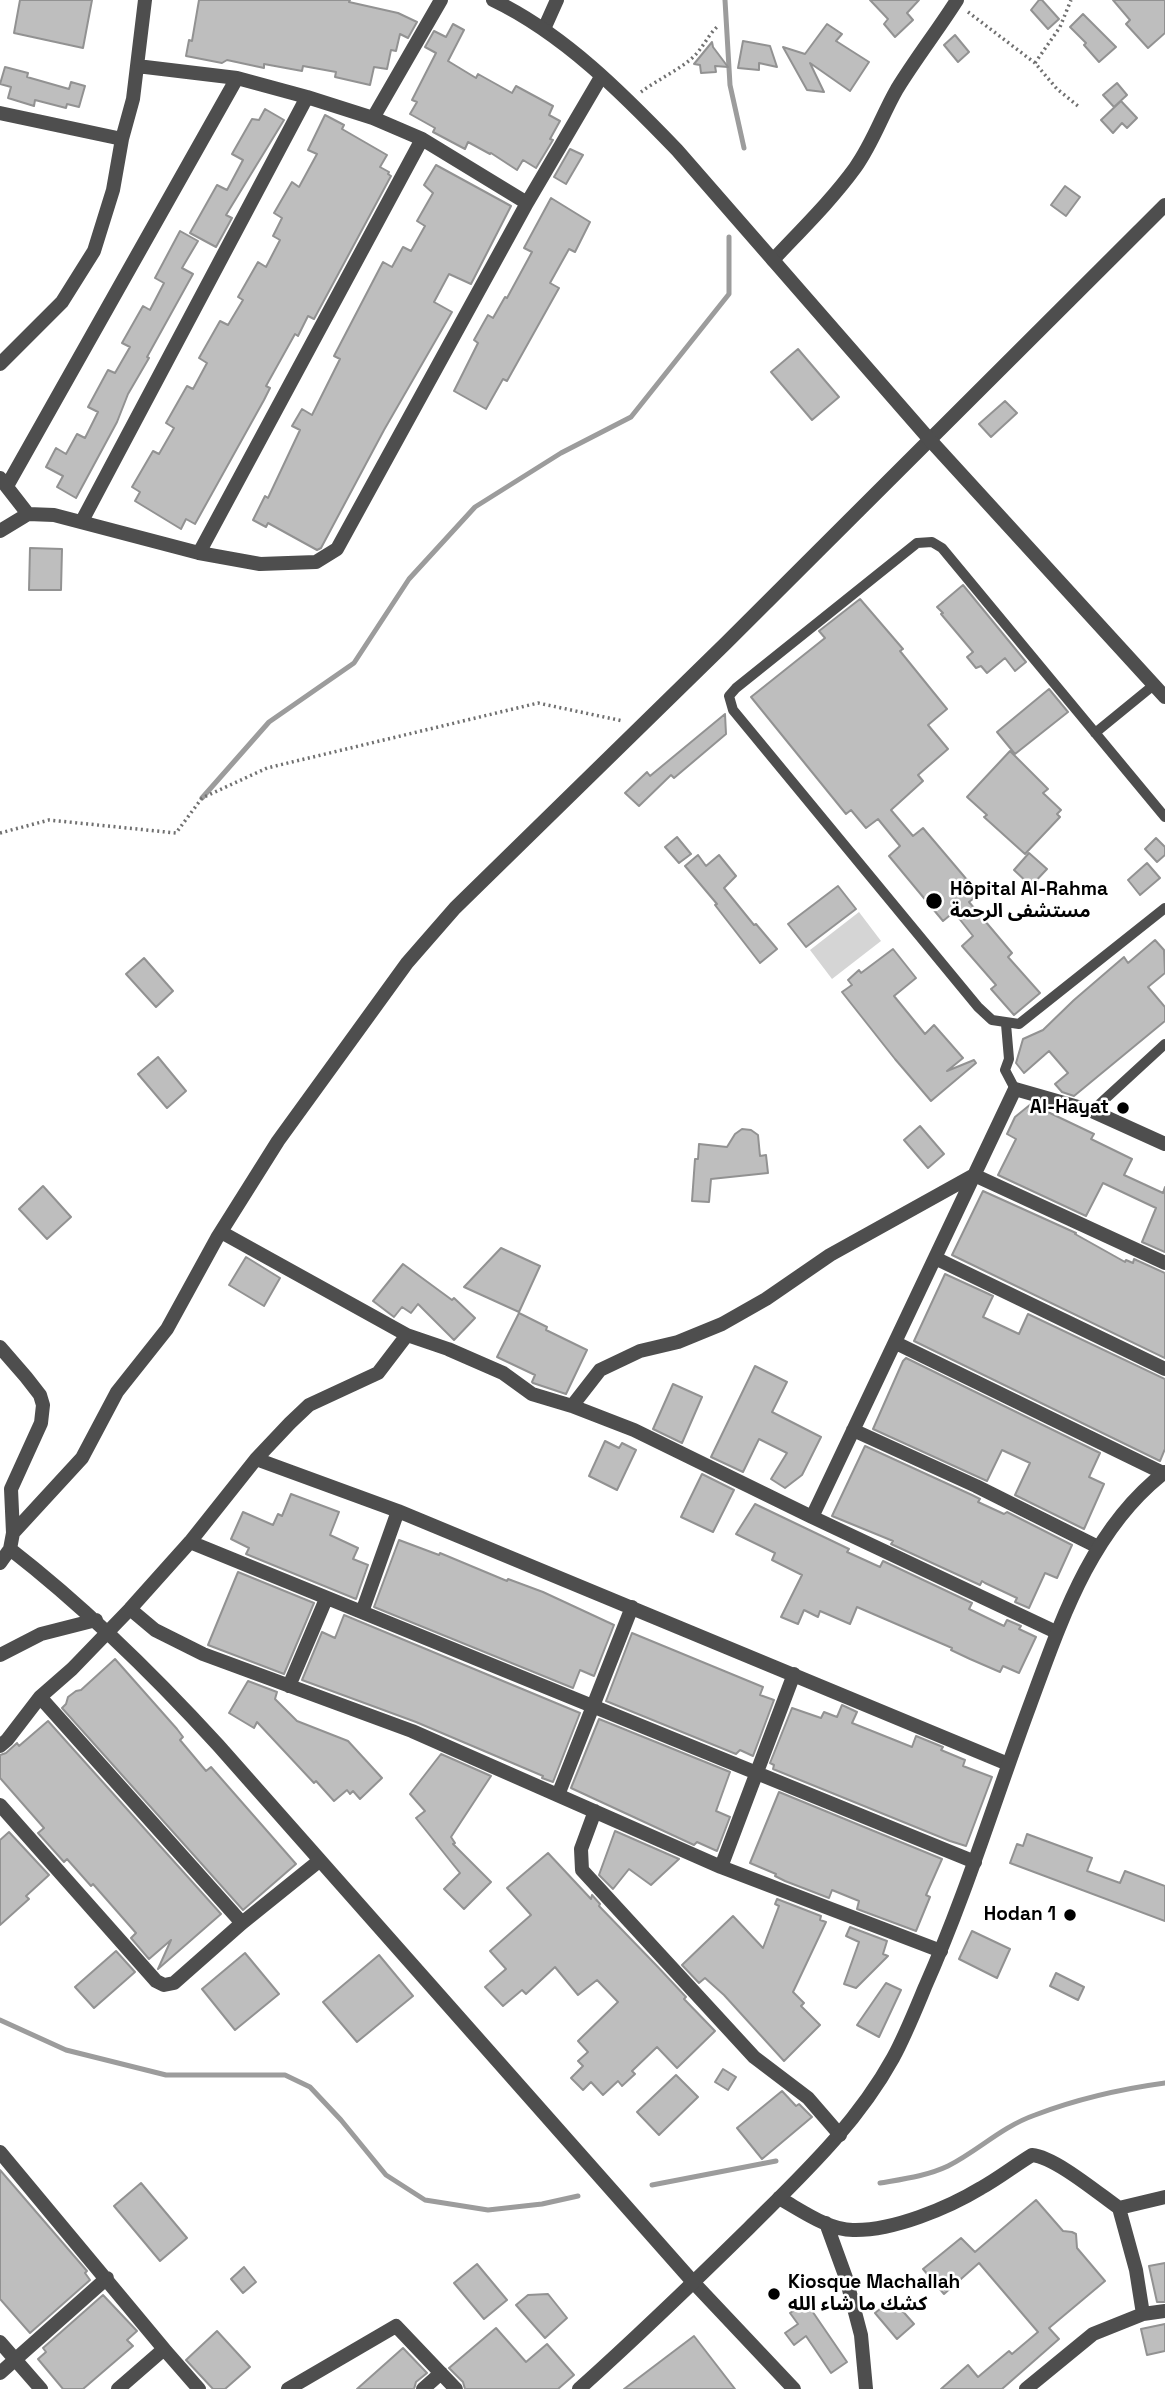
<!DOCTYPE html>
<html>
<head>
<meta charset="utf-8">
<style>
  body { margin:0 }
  canvas { display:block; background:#fff }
</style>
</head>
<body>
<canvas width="1165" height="2389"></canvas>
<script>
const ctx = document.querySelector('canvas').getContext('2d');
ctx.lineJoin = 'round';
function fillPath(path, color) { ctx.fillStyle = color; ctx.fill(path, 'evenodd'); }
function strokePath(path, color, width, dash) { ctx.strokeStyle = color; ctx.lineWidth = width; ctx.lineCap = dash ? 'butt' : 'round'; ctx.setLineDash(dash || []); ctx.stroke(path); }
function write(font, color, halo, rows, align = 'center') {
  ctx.font = font + ' "Space Grotesk","Noto Sans Arabic",sans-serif'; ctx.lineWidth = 5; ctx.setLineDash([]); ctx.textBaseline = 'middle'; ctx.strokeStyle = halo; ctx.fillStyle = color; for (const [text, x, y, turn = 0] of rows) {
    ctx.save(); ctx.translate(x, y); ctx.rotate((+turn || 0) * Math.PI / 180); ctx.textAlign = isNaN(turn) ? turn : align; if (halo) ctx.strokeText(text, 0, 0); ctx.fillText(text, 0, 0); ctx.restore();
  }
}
const green = new Path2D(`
  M859,912L881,941L832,979L810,950Z`);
const stream = new Path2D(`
  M725,0L730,85L744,148
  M202,798L269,722L354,663L409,579L475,507L561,453L631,417L729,294V237
  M0,2020L66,2050L166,2075H285L310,2087L341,2120L386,2175L425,2200L488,2210L542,2204L578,2196
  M880,2183C903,2179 927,2176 948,2166C978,2151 1001,2127 1035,2115C1077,2099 1121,2089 1165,2083
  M652,2185L776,2161`);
const building = new Path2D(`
  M20,0H92L83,48L14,33Z
  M199,0H350L349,2L398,13L417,22L408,38L400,34L396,51L391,50L387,69L374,67L370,85L335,77L336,72L303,66L302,71L264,64V68L227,60L222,63L186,56L189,40L192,41Z
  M870,0H919L907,13L913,20L895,37L884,24L888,19Z
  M1039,0H1042L1059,19L1048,29L1031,10Z
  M1113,0H1165V33L1148,48L1126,24L1130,20Z
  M1083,14L1116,47L1099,62L1084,45L1086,43L1070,27Z
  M453,24L464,30L448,61L476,78L478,74L512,93L516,86L553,106L549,115L560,121L550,139L553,140L536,168L523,160L517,170L491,153L490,154L468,142L465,149L433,132L435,128L410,114L417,102L412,100L436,53L425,47L434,31L446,37Z
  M827,24L842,34L836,41L869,62L850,91L810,63L824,92L807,90L783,47L805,54Z
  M955,35L969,52L958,62L944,45Z
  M743,41L770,46L777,67L759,63V70L738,68Z
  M712,42L713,47L728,67L715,66L716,72L701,73L700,65L694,64Z
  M5,67L28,73L27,77L69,89L71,82L85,86L79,107L67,104L66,108L35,100L34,106L8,98L11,87L0,84Z
  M1117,83L1127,95L1114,107L1103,95Z
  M1121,101L1137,118L1127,128L1122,123L1113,133L1101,120Z
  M265,109L284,120L226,215L232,218L216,247L190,233L217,185L227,190L243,160L232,154L252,119L259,120Z
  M325,115L344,125L342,129L387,155L380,167L389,172L388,174L391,176L314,319L308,316L298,336L295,334L266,386L270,388L264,400L195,524L186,519L181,529L135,501L140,492L132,487L153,451L159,454L174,428L166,423L187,386L193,389L207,363L199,358L220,321L228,325L243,300L238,297L258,262L266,267L280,240L273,236L282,218L274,213L292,182L299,187L317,154L308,150Z
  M570,149L583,155L566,184L554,177Z
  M436,165L511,206L471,284L449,274L434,302L452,312L384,430L321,548L317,550L268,523L266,527L253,520L265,496L268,498L300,430L292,426L302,409L312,415L340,359L334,356L383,262L392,267L403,247L411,251L425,226L417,221L433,193L424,185Z
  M1065,186L1080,197L1066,216L1051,205Z
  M551,198L590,222L575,252L569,249L550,283L559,288L507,381L503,379L486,409L454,391L478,343L474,340L488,315L493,318L505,297L507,298L532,252L524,248Z
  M180,231L198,241L182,268L193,274L147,357L149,358L128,394L117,422L76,498L57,487L63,476L46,467L56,448L66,454L77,434L85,438L98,412L88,407L108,370L115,373L130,347L122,343L143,306L150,310L164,283L155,278Z
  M798,349L839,397L812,420L771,372Z
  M1005,401L1017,413L991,437L979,424Z
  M30,548L62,549L61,590H29Z
  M963,585L1026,662L1015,671L1005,658L987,673L981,666L976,668L967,657L973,652L941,614L943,613L937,607Z
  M860,599L903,649L900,651L947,709L928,725L948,749L918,775L923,781L891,810L913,836L923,828L979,894L969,902L1012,953L1008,957L1040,993L1014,1015L991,989L996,985L962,946L973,936L954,912L943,921L889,856L900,846L878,819L866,828L851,810L846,814L751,697L825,638L819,631Z
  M1049,689L1068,712L1015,754L997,732Z
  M725,714L726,734L674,778L671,775L639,806L625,793L647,772L650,776Z
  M1010,751L1048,789L1043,793L1061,810L1057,814L1060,817L1025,854L984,817L987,815L967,797Z
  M677,837L691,854L679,863L665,847Z
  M1156,838L1165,847V855L1157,862L1145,849Z
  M1029,853L1047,869L1031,886L1014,870Z
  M698,855L706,866L719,855L736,876L724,888L754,925L756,924L777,949L760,963L715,905L717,904L685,866Z
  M1147,863L1160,878L1140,895L1128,880Z
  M838,886L856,909L806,947L788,924Z
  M1155,940L1164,950L1165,973L1148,987L1165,1007V1021L1074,1096L1062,1092L1055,1084L1068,1073L1049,1051L1024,1073L1016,1063L1023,1039L1043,1030L1074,1000L1124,957L1128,963Z
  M893,949L916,978L894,996L925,1034L934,1025L963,1058L947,1071L974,1060L976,1063L931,1101L895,1059L842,992L852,985L848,980L859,970L861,973Z
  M144,958L173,991L156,1007L126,974Z
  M158,1057L186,1091L167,1108L138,1074Z
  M1031,1104L1094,1134L1091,1139L1132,1159L1124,1175L1163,1193L1165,1187V1252L1142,1242L1156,1208L1103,1183L1086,1216L998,1175L1016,1139L1007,1134L1015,1117Z
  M920,1126L944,1154L928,1168L904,1140Z
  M742,1129L751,1130L758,1135L760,1156L766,1155L768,1173L711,1179L709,1202L692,1201L695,1159H698L699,1144L727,1147L735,1134Z
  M43,1186L71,1217L47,1239L19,1209Z
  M983,1191L1076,1233L1075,1234L1125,1262L1126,1260L1133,1263L1134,1259L1165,1273V1358L952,1255Z
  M501,1248L540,1266L519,1312L464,1287Z
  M246,1257L280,1278L264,1306L229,1285Z
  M403,1264L452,1300L454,1298L475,1318L454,1340L418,1304L411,1313L402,1307L394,1317L373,1301Z
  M945,1274L993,1296L983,1317L1019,1334L1028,1314L1165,1379V1449L1160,1461L914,1341Z
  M519,1313L547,1327L546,1330L587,1350L566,1394L533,1383L532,1382L535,1375L497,1357Z
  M906,1358L1100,1453L1089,1477L1104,1484L1084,1529L1015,1495L1030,1463L1002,1450L987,1481L873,1429L903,1361Z
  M755,1366L787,1382L772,1412L821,1437L802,1475L785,1488L771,1479L787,1453L759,1439L743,1472L711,1457Z
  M673,1384L702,1397L682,1443L653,1429Z
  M605,1441L619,1448L622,1443L636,1450L617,1490L589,1476Z
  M865,1446L972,1495L980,1499L978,1502L1004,1514L1007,1512L1072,1545L1057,1578L1045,1573L1029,1608L1015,1602L1017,1598L985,1583L982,1581L980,1585L891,1544L893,1541L832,1516Z
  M702,1474L734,1490L713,1532L681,1517Z
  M291,1494L339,1512L330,1535L358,1548L353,1559L368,1565L356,1599L246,1554L249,1548L231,1539L243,1512L273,1525L278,1514L282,1516Z
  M755,1504L849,1549L847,1552L880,1567L883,1561L972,1603L969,1609L1004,1626L1007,1620L1021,1626L1019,1629L1036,1637L1019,1673L1003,1666L1000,1672L970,1659L951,1650L952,1648L857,1607L850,1624L820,1611L818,1617L804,1610L798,1624L781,1617L802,1575L772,1560L775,1553L736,1534Z
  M399,1540L439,1555L440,1553L507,1581L508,1579L543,1592L614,1625L594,1676L580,1670L573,1688L374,1607Z
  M238,1572L314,1603L284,1674L208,1645Z
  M344,1615L580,1713L553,1782L542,1778L543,1776L416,1722L302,1680L322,1632L335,1638Z
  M632,1633L763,1687L760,1695L774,1700L753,1756L740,1750L736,1754L606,1701Z
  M115,1659L177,1729L183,1737L180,1740L206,1771L211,1767L296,1864L243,1910L62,1708L66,1704L68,1697L76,1691L81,1690Z
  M248,1681L277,1692L275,1699L297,1721L348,1741L382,1778L360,1799L353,1791L350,1794L347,1790L334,1801L316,1781L314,1783L257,1722L254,1728L229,1713Z
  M842,1705L857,1712L852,1723L912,1747L916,1736L943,1747L941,1750L965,1760L963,1766L992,1777L966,1846L950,1841L773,1769L774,1765L770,1763L792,1708L821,1718L824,1712L837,1717Z
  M599,1719L730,1772L716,1811L730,1817L717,1851L697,1842L694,1845L571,1788Z
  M48,1721L221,1914L158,1969L171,1940L149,1959L131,1938L136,1933L93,1884L91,1886L67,1859L64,1862L38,1833L44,1828L0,1778V1755L6,1753L17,1743L19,1746Z
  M441,1754L491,1776L451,1837L455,1843L453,1844L491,1882L464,1909L444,1889L460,1873L416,1818L425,1811L410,1794Z
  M779,1792L942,1859L926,1895L930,1897L916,1931L857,1909L859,1901L832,1890L829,1898L785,1881L775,1876L776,1874L750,1863Z
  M615,1831L679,1859L651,1885L629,1869L613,1889L599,1875Z
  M9,1832L49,1875L26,1896L29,1899L0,1925V1840Z
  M1027,1834L1092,1858L1087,1871L1120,1883L1125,1871L1165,1886V1921L1010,1863L1017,1844L1023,1846Z
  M548,1853L591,1899L592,1895L600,1904L599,1906L656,1965L686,1997L684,1999L715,2031L677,2068L657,2047L632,2071L635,2074L622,2086L618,2081L603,2095L591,2082L583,2090L571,2078L583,2066L578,2061L588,2052L578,2041L618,2002L597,1980L578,1995L555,1967L526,1994L522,1990L503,2006L485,1987L506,1969L490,1951L531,1915L507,1888Z
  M777,1899L821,1916L820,1920L826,1922L793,1992L804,2003L801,2006L820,2025L784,2061L724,1995L705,1978L699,1983L682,1965L733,1916L763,1948L779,1906L775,1904Z
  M850,1927L887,1941L883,1954L888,1956L856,1988L844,1984L859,1942L846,1936Z
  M972,1931L1010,1949L997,1978L959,1959Z
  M116,1951L135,1972L94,2008L75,1987Z
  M245,1953L279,1994L235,2030L202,1989Z
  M379,1955L413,1996L357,2042L323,2002Z
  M1056,1973L1084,1987L1078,2000L1050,1986Z
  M886,1983L901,1990L879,2037L857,2025Z
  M723,2069L736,2077L728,2090L715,2082Z
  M676,2075L698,2097L659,2135L637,2112Z
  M782,2091L796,2106L799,2104L812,2117L762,2159L737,2128Z
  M0,2170L87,2271L85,2273L90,2280L30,2333L0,2299Z
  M141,2183L187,2238L160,2261L114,2206Z
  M1036,2200L1063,2231L1072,2232L1076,2234L1077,2248L1105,2281L1049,2328L1059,2339L1002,2389H941L968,2365L978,2377L1009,2351L1012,2354L1038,2332L979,2263L944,2294L923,2269L961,2238L975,2252Z
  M1165,2263V2302H1157L1149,2266Z
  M477,2264L507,2300L484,2319L454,2283Z
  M244,2267L256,2282L243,2293L231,2279Z
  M548,2294L567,2318L545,2338L516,2305L528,2295Z
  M103,2295L137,2331L127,2340L133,2346L83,2389H63L38,2359L46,2352L43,2348Z
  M892,2299L914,2324L897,2339L875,2313Z
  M802,2305H808L847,2362L831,2373L806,2336L794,2345L785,2333L798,2324L790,2313Z
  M1165,2324V2351L1147,2355L1141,2329Z
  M496,2328L526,2362L547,2344L574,2375L558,2389H465L463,2382L449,2368Z
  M217,2331L250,2367L225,2389H213L186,2360Z
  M694,2336L735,2389H624Z
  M403,2348L427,2373L416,2382L414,2389H357Z`);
const path = new Path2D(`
  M968,12L1035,63L1057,89L1078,106
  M1035,63L1060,27L1071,0
  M641,92C658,79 684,68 697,53C705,44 709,34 718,26
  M0,833L49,820L176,833L202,798L267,768L538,703L623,721`);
const service = new Path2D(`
  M1095,733L1155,684
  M1165,817L942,548L932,542L917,543L736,688L729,696L733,710L978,1007L992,1020L1019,1024L1165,908
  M1006,1024L1009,1059L1005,1070L1015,1089
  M1092,1111L1165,1044`);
const minor = new Path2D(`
  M544,29L557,0
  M0,113L122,139
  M373,118L441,0
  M527,203L601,77
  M773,260C801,230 831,201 855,168C873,143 882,115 897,89C916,58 938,30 957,0
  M0,364L62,302L94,251L113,190L122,139L133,99L145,0
  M0,478L28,514
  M7,486L237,78
  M82,521L307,97
  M0,531L28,514L54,515L199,553L260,564L316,562L337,549L527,203L422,139L373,118L307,97L237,78L137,66
  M199,553L422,139
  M221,1232L407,1335
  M935,1258L1165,1369
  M896,1343L1163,1473
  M0,1347L26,1377L40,1395L43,1405L41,1423L11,1489L13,1533L10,1549L0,1563
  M572,1406L634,1430L812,1517
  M853,1430L976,1486L1098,1547
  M256,1459L398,1511L1008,1764
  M13,1533L82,1458L117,1392L167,1329L217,1238L278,1141L407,963L455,908L726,643L1165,205
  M190,1542L975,1862
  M10,1549C86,1608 153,1674 218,1745L693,2282L794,2389
  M130,1609L155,1630L203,1654L412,1731L721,1867L941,1951
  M362,1612L398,1511
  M1056,1632L812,1517L1015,1089L1092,1111L1165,1144
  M0,1655L41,1634L96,1620
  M289,1686L326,1599
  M40,1697L242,1923
  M0,1746L7,1740L40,1697L72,1669L130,1609L190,1542L256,1459L290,1423L309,1405L378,1373L407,1335L448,1349L503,1373L532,1394L572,1406L600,1370L640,1351L678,1342L722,1324L766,1299L830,1255L974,1175L1165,1263
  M558,1795L632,1607
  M0,1805L156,1981L164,1985L174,1983L242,1923L319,1861
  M595,1811L581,1849L582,1870L754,2057L808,2098L840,2135
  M721,1867L794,1674
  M0,2152L164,2349L118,2389
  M779,2198C801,2210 828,2230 853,2230C893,2231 948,2208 981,2188C999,2178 1014,2166 1032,2155C1055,2157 1099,2194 1119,2208L1136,2270L1143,2314
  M1119,2208L1165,2197
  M826,2223L846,2278L861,2335L866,2389
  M0,2342L41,2389
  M164,2349L199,2389
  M0,2373L107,2278
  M288,2389L396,2326L456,2389
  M423,2389L441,2373
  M1026,2389L1093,2334L1143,2314L1165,2311`);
const tertiary = new Path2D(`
  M493,0C564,34 623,94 677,150L930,440L1165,697
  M579,2389C637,2337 693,2283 749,2228C802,2175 856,2125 893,2058C905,2036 915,2011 925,1987C966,1895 995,1799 1030,1705C1061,1621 1091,1529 1165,1472`);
const markers = [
  [934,901,9,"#000"],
  [1123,1108,7,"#000"],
  [1070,1915,7,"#000"],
  [774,2294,7,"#000"]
];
const poiNames = [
  ["Hôpital Al-Rahma",950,890],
  ["مستشفى الرحمة",950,912],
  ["Al-Hayat",1109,1108,"right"],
  ["Hodan 1",1056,1915,"right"],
  ["Kiosque Machallah",788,2283],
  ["كشك ما شاء الله",788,2305]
];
fillPath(green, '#d5d5d5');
strokePath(stream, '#9c9c9c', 5);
fillPath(building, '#bebebe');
strokePath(building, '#929292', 2);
strokePath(path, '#707070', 3.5, [2, 3.5]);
strokePath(service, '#4e4e4e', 10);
strokePath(minor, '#4e4e4e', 14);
strokePath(tertiary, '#4e4e4e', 14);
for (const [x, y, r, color] of markers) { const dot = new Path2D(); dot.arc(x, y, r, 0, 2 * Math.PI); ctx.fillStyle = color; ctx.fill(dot); strokePath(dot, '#fff', 2.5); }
write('bold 19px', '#000', '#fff', poiNames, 'left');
</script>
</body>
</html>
